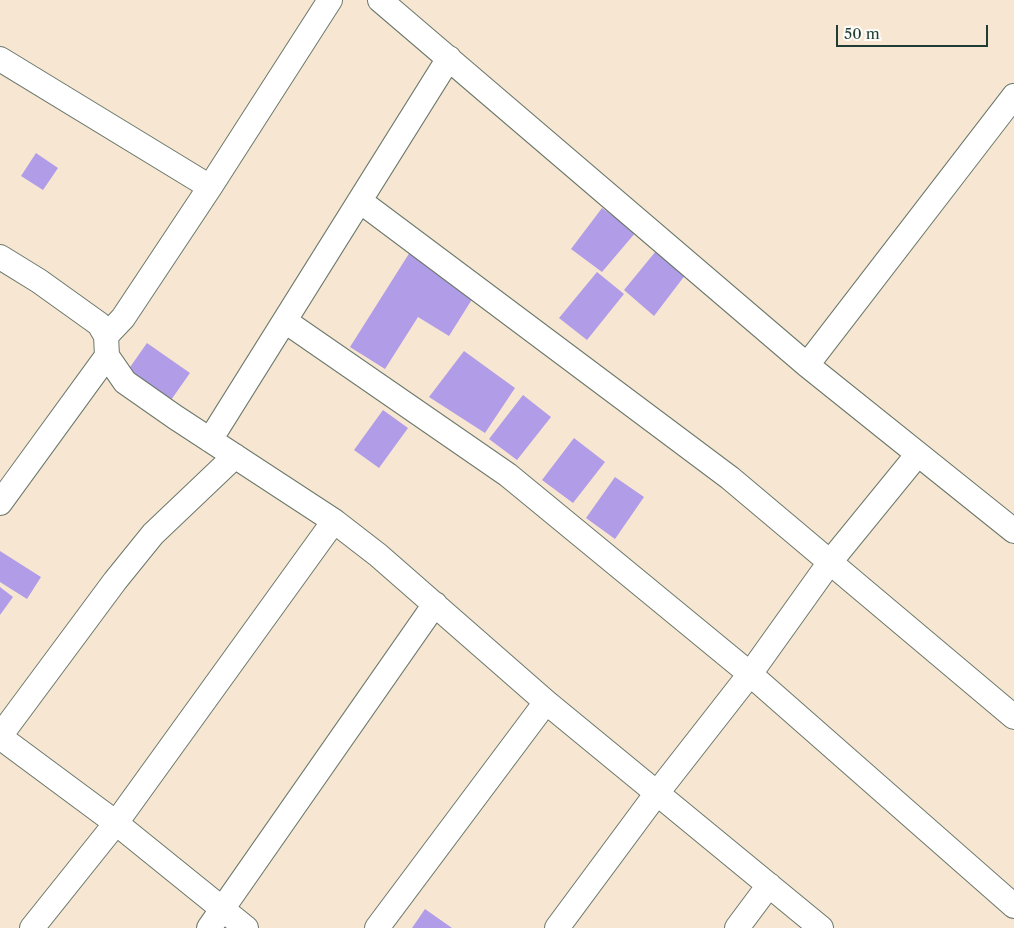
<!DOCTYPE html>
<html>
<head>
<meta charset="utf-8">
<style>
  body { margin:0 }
  #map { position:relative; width:1014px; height:928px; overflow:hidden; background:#f7e7d2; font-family:"Libre Caslon Text",serif }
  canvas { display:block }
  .scale { position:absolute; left:836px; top:25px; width:152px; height:22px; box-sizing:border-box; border:2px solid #1f3d34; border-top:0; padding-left:6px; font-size:15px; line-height:18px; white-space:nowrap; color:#1f3d34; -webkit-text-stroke:4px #fdfcf7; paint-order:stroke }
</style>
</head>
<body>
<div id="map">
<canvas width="1014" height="928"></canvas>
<div class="scale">50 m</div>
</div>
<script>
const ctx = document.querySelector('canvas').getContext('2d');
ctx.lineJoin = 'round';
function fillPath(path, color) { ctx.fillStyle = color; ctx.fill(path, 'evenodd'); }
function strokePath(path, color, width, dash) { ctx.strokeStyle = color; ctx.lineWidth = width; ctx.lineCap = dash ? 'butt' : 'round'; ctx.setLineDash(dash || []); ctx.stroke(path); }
const building = new Path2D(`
  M36,153L58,168L43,190L21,176Z
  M602,208L636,232L602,272L571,249Z
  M656,251L686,274L654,316L624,290Z
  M410,252L476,293L449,336L418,317L385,369L350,347Z
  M597,272L624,294L587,340L559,318Z
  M147,343L190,373L171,400L128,370Z
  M464,351L515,388L485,433L429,397Z
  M523,395L551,417L517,460L489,439Z
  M383,410L408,428L379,468L354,450Z
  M574,438L605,462L573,503L542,480Z
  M615,477L644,497L615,539L586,518Z
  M0,551L41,577L27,599L0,582Z
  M0,587L13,597L0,615Z
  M425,909L452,928H412Z`);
const minor = new Path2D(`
  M380,0L807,365L1014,531
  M0,59L210,187
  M360,201L730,478L1014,717
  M0,257L39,281L99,324L106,336L107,356L125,382L175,417L334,521L116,823L32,928
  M285,321L508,475L750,674L1014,906
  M106,336L123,318L210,187L330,0
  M807,365L1014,96
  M210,440L449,58
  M0,503L107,356
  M334,521L378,555L546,702L821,928
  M0,736L115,581L153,534L235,456
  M0,737L116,823L246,928
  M209,928L435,604
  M377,928L546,702
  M557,928L657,793L750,674L830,562L918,454
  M737,928L769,885`);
fillPath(building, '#b09ce7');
strokePath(minor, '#6b786b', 26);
strokePath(minor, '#fff', 24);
</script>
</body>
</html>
